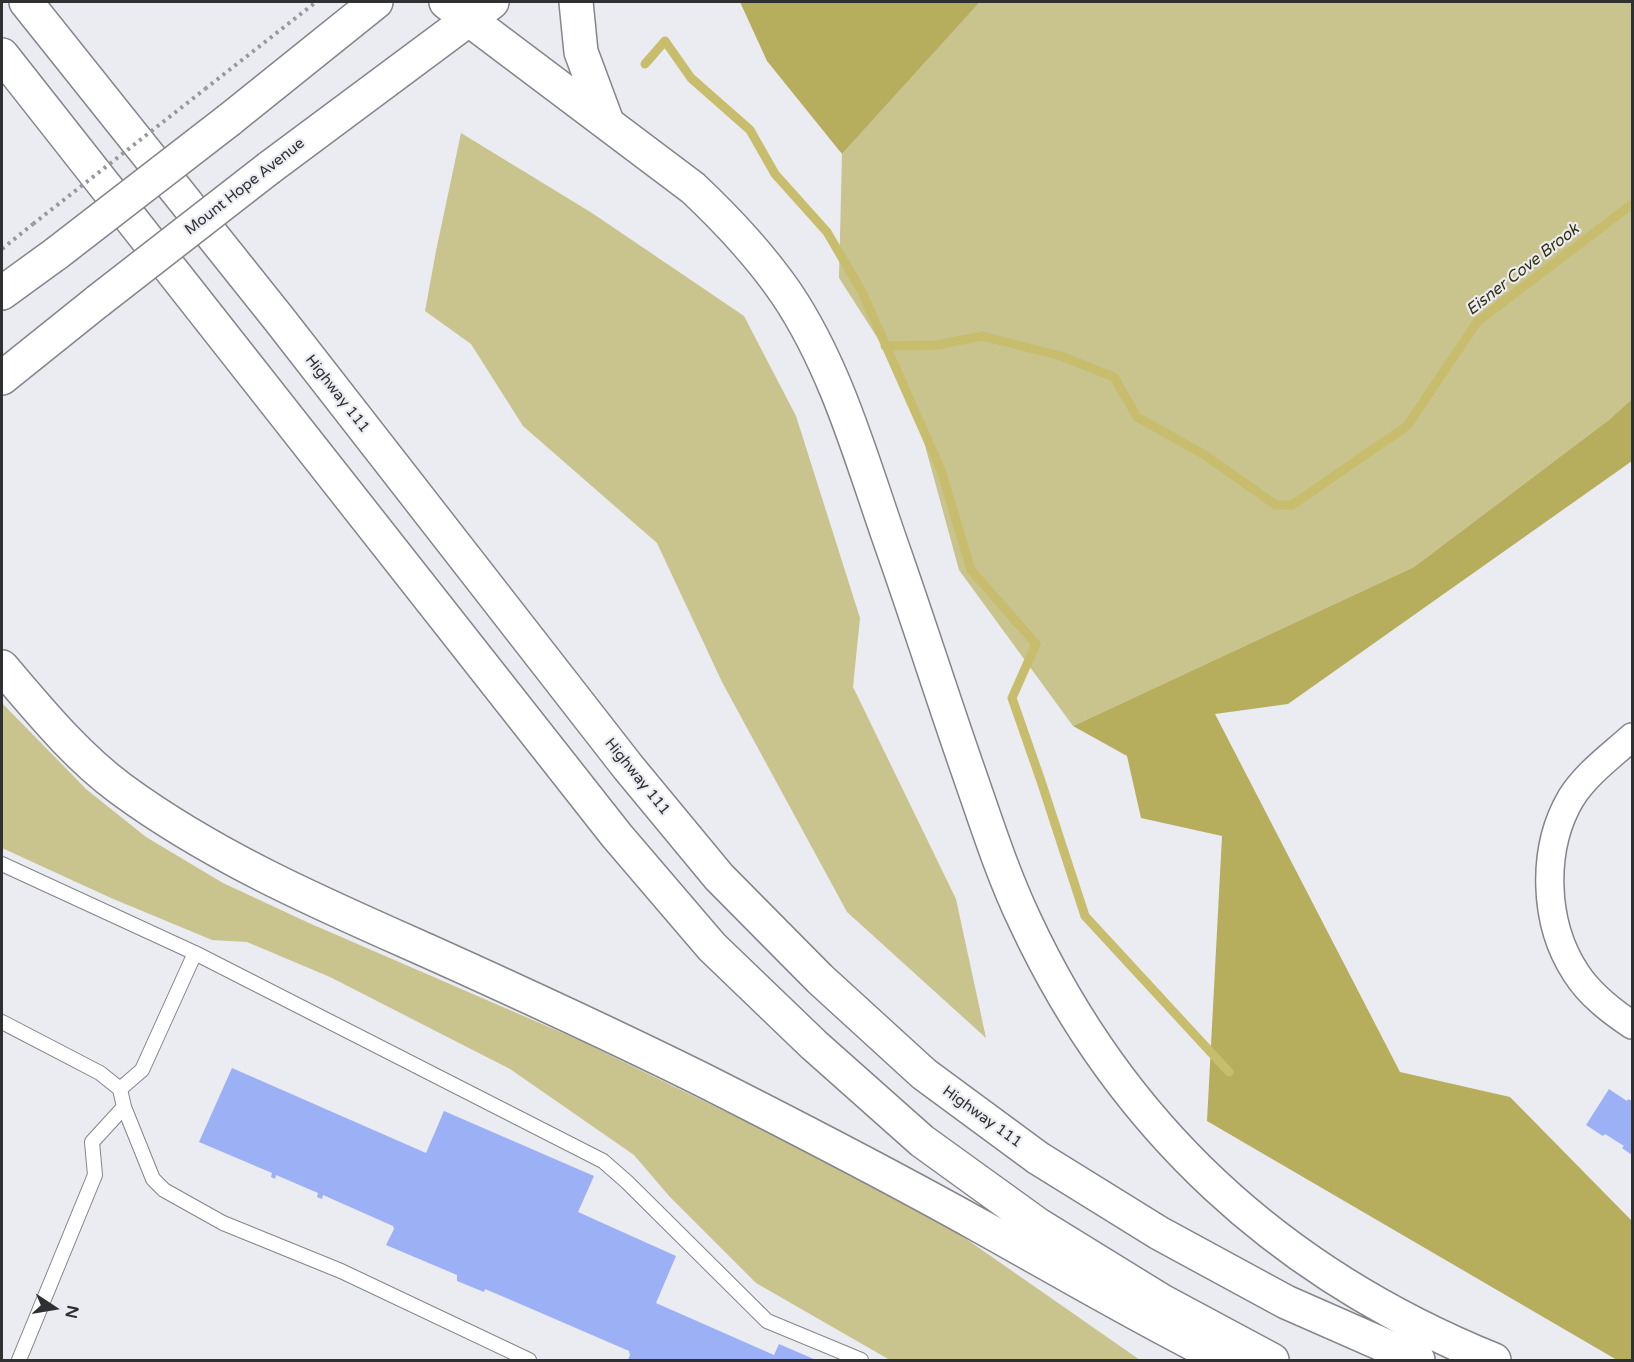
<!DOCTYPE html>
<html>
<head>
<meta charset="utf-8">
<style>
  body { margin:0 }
  #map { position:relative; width:1634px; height:1362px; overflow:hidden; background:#eaecf1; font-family:"Varela Round",sans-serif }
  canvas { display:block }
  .frame { position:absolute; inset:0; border:3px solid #2f3032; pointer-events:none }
  .north { position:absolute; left:24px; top:1278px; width:60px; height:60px; -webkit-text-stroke:4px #eaecf1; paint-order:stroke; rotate:102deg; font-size:16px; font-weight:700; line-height:24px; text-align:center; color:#2f3032 }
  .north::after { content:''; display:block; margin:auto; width:21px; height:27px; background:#2f3032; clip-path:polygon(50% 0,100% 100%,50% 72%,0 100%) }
</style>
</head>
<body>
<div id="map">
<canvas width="1634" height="1362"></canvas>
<div class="frame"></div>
<div class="north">N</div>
</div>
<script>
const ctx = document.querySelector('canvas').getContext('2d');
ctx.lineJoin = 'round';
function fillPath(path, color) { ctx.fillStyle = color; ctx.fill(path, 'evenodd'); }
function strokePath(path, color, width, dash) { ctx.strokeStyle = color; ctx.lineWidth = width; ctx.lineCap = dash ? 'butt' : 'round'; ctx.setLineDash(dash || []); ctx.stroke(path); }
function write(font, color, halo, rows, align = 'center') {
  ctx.font = font + ' "Varela Round",sans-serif'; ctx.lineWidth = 4.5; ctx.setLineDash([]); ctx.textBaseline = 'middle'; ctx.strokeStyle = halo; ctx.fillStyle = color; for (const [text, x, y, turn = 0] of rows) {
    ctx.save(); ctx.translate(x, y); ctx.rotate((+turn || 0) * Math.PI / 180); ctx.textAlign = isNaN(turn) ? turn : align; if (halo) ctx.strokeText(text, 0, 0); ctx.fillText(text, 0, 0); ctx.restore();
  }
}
const green = new Path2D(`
  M980,2H1632V399L1610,419L1414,567L1073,726L959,570L909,387L839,278L842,154Z
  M461,133L592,213L744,316L796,416L860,618L853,687L956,899L986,1038L847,912L722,682L657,543L523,426L471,344L425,311L436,251Z
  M2,703L86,789L146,837L223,883L309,923L579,1040L773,1135L949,1227L1140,1360H890L756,1283L669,1196L634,1155L510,1069L330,977L247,942L212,940L111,898L2,848Z`);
const forest = new Path2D(`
  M740,2H980L842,154L767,61Z
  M1632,399V461L1288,704L1215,714L1400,1072L1510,1097L1632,1221V1360H1617L1207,1121L1222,836L1141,818L1127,756L1073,726L1414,567L1610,419Z`);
const stream = new Path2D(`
  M645,64L665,41L691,78L750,130L775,174L827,232L862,292L941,470L971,570L1036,644L1012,698L1041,781L1085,916L1229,1072
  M885,346L937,345L982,336L1061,356L1114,377L1137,417L1203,454L1276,505H1292L1407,426L1477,322L1632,204`);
const building = new Path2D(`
  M232,1068L426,1153L444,1111L594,1176L578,1212L676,1256L656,1303L774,1355L779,1344L816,1360H628L630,1355L629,1351L511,1300L485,1289L484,1292L457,1281V1275L386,1245L394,1229L393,1226L323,1195L322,1199L317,1197L318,1193L276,1175L275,1179L271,1177L272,1173L199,1142Z
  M1609,1089L1627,1101L1628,1099L1632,1101V1155L1622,1148L1624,1146L1605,1134L1603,1136L1586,1125Z`);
const path = new Path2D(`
  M205,89L316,2
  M2,249L33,224`);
const service = new Path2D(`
  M2,864L195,953L603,1161L627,1182L767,1321L861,1360
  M2,1022L100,1073L120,1089L124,1107L153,1179L164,1190L223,1223L341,1271L529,1360
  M120,1089L142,1070L195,953
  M19,1360L95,1175L92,1142L124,1107`);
const minor = new Path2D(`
  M1632,737C1611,756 1586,774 1571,798C1541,849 1543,923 1576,973C1590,995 1611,1011 1632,1025`);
const tertiary = new Path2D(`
  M229,120L376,2
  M269,168L492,2
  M2,293L57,253
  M2,378L98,301`);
const motorway = new Path2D(`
  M26,2L279,319L628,767L719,877L820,979L924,1074L1038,1158L1159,1233L1286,1302L1418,1360
  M446,2L693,188C727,220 759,254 786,293C838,370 863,465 894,552C920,626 944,702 970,776C987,825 1003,875 1025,921C1122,1129 1282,1274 1494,1360
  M576,2L581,52L607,122
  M2,55L617,836L712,947L814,1045L922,1141L1037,1224L1162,1301L1272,1360
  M2,667C39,710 75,755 121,789C215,858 322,904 428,951C519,992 610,1034 699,1078C794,1126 889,1175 982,1227C1063,1272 1142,1319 1225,1360`);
const pathBridge = new Path2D(`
  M33,224L205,89`);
const tertiaryBridge = new Path2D(`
  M57,253L229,120
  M98,301L269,168`);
const streetNames = [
  ["Mount Hope Avenue",245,187,-38],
  ["Highway 111",337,394,52],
  ["Highway 111",637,777,51],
  ["Highway 111",982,1117,36]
];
const waterNames = [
  ["Eisner Cove Brook",1523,270,-38]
];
fillPath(green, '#c9c38e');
fillPath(forest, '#b6ad5d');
strokePath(stream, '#c7bd6d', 9);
fillPath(building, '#9cb0f5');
strokePath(service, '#84858a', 16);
strokePath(minor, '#84858a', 30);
strokePath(tertiary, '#84858a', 36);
strokePath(motorway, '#84858a', 36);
strokePath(path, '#97999c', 4, [3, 4.5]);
strokePath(service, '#fff', 14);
strokePath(minor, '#fff', 27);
strokePath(tertiary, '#fff', 33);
strokePath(motorway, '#fff', 33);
strokePath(tertiaryBridge, '#84858a', 36, []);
strokePath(pathBridge, '#97999c', 4, [3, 4.5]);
strokePath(tertiaryBridge, '#fff', 33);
write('15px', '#2f3032', '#eaecf1', streetNames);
write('italic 16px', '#34300c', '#eaecf1', waterNames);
</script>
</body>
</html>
